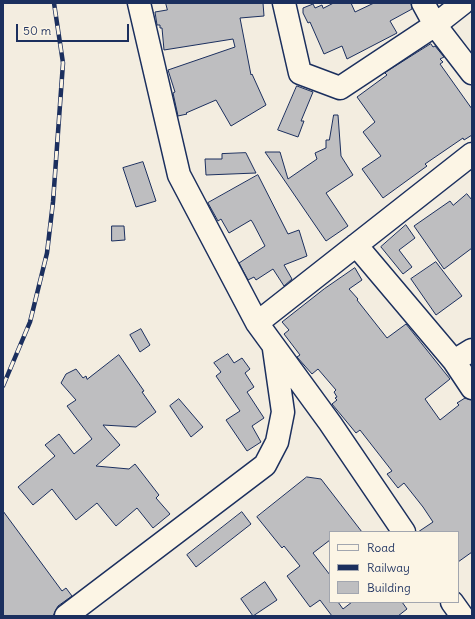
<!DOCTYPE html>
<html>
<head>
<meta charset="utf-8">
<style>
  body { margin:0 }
  #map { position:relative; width:475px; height:619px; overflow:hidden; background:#f3ede0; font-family:Delius,sans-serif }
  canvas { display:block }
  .frame { position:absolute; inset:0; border:4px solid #1b2f5e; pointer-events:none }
  .legend { position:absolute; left:329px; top:531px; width:130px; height:72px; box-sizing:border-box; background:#fcf5e5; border:1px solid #a2a6af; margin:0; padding:5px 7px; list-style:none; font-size:12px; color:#1b2f5e }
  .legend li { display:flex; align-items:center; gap:8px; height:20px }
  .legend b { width:20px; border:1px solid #a2a6af }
  .scale { position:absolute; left:16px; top:24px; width:113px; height:18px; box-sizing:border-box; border:2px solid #1b2f5e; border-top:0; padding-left:5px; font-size:12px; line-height:14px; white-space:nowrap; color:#1b2f5e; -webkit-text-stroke:3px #fcf5e5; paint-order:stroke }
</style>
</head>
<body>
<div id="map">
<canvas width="475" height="619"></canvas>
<div class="frame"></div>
<ul class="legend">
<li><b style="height:5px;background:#fcf5e5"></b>Road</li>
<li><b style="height:5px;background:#1b2f5e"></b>Railway</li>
<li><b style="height:11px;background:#bebec0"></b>Building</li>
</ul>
<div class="scale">50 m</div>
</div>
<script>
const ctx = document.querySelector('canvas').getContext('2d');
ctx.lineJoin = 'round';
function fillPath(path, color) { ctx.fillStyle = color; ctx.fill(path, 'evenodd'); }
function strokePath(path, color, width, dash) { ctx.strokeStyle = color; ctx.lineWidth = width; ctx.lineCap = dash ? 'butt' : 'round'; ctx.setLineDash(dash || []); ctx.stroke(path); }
const building = new Path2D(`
  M166,3H263L264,16L240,18L251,75L252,74L266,105L231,126L216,100L186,113L187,114L178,116L173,93L175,92L168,70L235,47L233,39L164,50L162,28H160V25H157L155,12L167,10Z
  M334,3H351L355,12L374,3H411L412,9L390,21L397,33L347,59L342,46L324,54L310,22L308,23L303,13V8L313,4L315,8L322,5L323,8Z
  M431,44L433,47L435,46L444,57L440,59L443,62L440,64L472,109V135L464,140L463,138L425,164L427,166L383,198L362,169L381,156L363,132L375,122L357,97L387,75L385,73Z
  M297,86L313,92L301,121H304L298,137L278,130Z
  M334,115H338L341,156L353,175L326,193L348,226L326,241L265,152H280L288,179L317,159L315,153L326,148V140H329Z
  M246,153L256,173L206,175L205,159H222V154Z
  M143,162L156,201L136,207L123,168Z
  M258,175L288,234L299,230L307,256L284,265L292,279L284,286L273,269L256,280L254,277L248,280L239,263L265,246L253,223L251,220L229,233L221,219L218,221L208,203Z
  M467,194L472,200V248L444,269L414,226L450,201L453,205Z
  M406,225L415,238L399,250L412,267L403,274L381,247Z
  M112,226H124L125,240L112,241Z
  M436,262L462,296L436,315L411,279Z
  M355,268L362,280L349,289L358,299L357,300L387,338L406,324L450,379L425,399L440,420L459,405L457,403L465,398L472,400V552L458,562V532H418L433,522L423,507L404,483L398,488L387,474L392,471L360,430L356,433L332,404L337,400L335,398L337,397L334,392L336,390L318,369L312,374L297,357L300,355L284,334L289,330L282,322L324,289Z
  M141,329L150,345L140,352L130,335Z
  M228,354L234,363L242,358L250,369L245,373L254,387L247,392L264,418L252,426L261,442L247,451L226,420L240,411L216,376L221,372L214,363Z
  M119,355L144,391L142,392L156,412L136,427L103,425L120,445L96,466L129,469L135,464L159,495L156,498L170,514L153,528L137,508L116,526L97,503L76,520L52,489L33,505L18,487L55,456L45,445L59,434L74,454L92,439L67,406L76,400L61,383L66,374L76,369L83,378L86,376L87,379Z
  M179,399L203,427L191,437L170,406Z
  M307,477L321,479L362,532H330V540L313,553L330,575V602H338L343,609L352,602H402L407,609L398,616H332L320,600L310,607L287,576L300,566L284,546L282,548L257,517Z
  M3,511L62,591L66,588L72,596L58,606L53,616H3Z
  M242,512L251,524L196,567L187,555Z
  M265,582L277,600L253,616L241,599Z`);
const minor = new Path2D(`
  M139,3L179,175L257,323L330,423L404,532
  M284,3L300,73L340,88L435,25L463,3
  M423,3L435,25L472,73
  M356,245L454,361L472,388
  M257,323L472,154
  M454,361L472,350
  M452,602L462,616
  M66,616L265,465L277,442L283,412L274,349`);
const rail = new Path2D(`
  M3,386L30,322L47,253L53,202L63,63L54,3`);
fillPath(building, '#bebec0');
strokePath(building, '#1b2f5e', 1);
strokePath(minor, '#1b2f5e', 25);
strokePath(minor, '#fcf5e5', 22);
strokePath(rail, '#1b2f5e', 4.5);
strokePath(rail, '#fcf5e5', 3, [9]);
</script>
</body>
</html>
